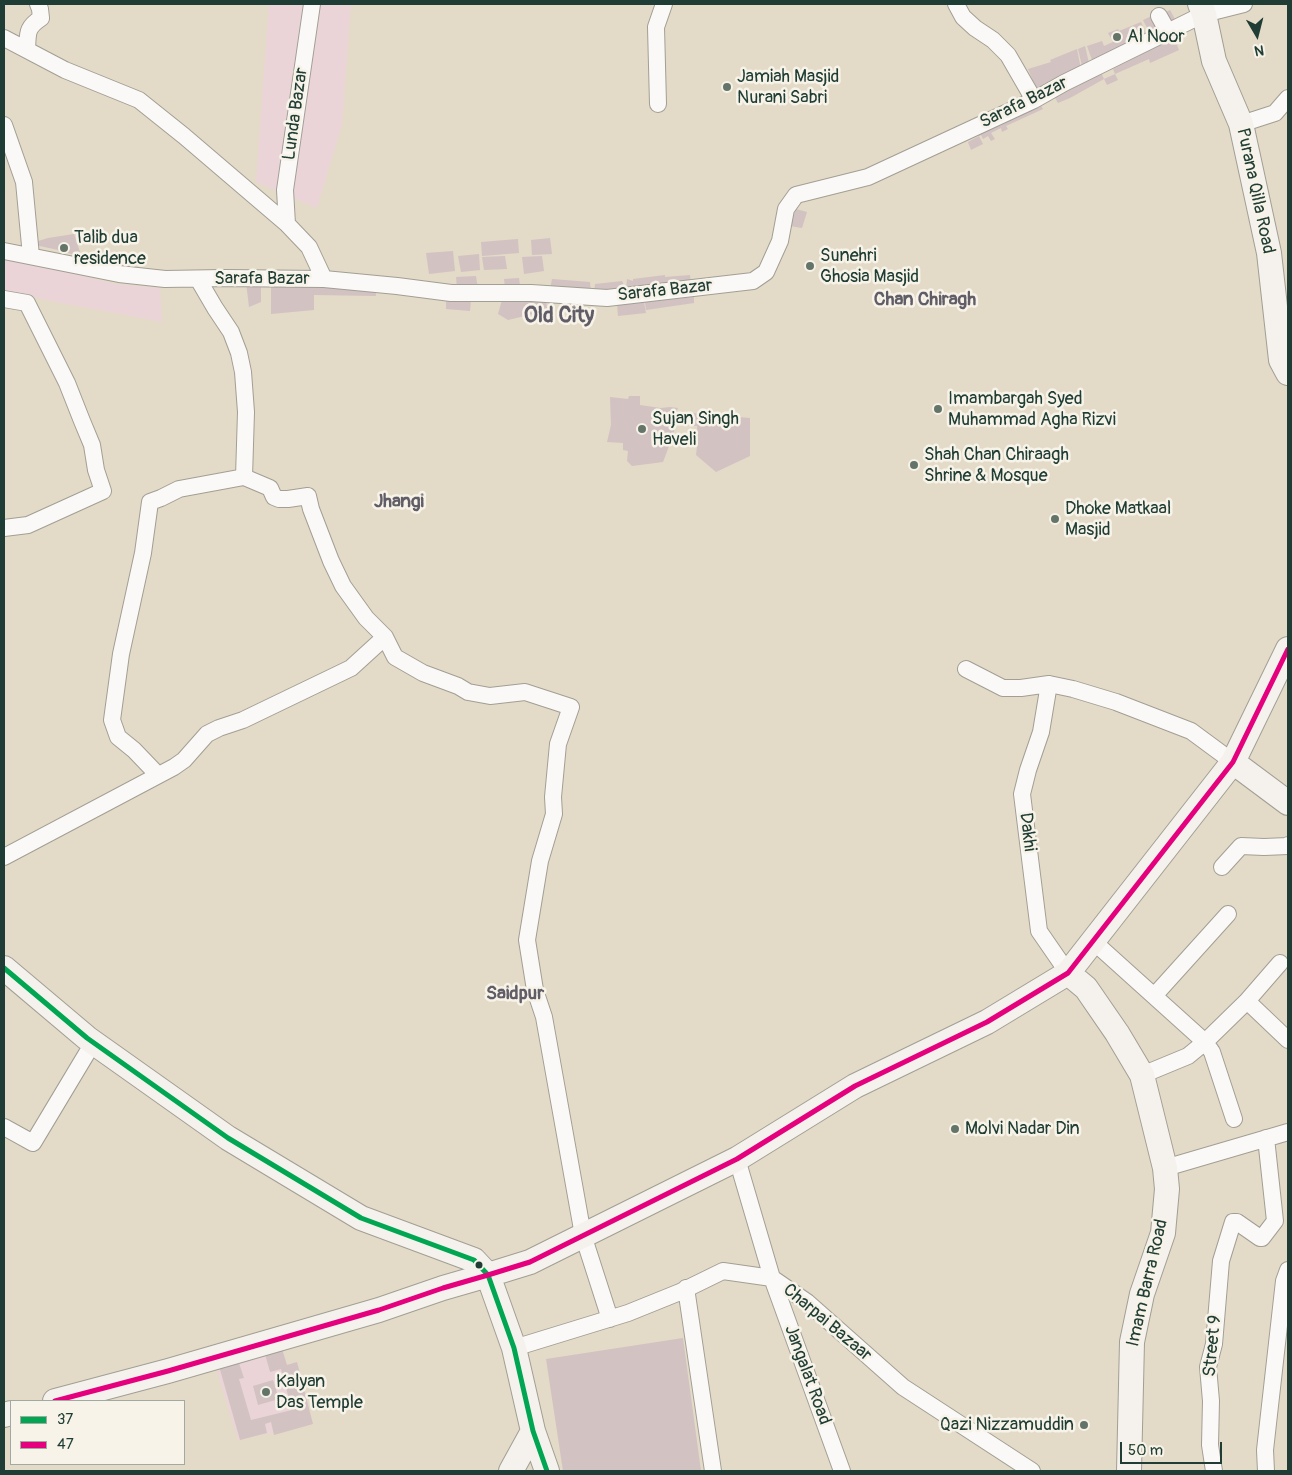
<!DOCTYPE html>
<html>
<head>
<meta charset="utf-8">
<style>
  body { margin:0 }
  #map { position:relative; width:1292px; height:1475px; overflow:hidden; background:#e3dac8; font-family:Pangolin,sans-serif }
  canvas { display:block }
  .frame { position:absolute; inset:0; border:5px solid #1f3d34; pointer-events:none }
  .legend { position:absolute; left:10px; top:1400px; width:175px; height:65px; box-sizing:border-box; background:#f7f3e8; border:1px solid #a1aaa0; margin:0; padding:6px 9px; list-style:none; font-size:15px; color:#1f3d34 }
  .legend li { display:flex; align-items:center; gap:10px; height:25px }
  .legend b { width:25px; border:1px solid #a1aaa0 }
  .north { position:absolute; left:1232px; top:10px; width:50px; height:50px; -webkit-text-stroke:4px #f7f3e8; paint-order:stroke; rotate:172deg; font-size:14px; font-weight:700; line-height:20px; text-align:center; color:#1f3d34 }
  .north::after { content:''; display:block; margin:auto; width:18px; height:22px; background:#1f3d34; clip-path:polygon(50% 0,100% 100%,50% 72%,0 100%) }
  .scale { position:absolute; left:1120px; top:1442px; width:102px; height:22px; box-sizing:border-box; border:2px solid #1f3d34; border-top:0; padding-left:6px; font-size:15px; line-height:18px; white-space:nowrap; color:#1f3d34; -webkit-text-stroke:4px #f7f3e8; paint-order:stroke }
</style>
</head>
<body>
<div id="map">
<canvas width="1292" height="1475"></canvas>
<div class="frame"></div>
<ul class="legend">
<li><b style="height:6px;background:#00a651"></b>37</li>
<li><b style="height:6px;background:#e5007d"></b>47</li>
</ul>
<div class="north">N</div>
<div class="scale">50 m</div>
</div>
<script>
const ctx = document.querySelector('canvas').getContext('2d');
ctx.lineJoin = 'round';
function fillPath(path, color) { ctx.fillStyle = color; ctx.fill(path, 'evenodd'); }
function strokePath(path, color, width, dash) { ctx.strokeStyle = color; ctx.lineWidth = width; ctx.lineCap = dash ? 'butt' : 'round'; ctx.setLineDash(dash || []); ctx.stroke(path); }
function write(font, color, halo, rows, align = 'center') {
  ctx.font = font + ' Pangolin,sans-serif'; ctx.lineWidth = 5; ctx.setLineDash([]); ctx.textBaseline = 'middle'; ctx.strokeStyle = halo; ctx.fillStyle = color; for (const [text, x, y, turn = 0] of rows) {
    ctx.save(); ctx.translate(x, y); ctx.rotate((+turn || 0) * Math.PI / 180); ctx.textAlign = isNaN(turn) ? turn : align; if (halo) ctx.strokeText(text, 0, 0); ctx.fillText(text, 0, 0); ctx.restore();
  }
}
const built = new Path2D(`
  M269,4H351L342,124L317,208L256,182Z
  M4,256L115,284L160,288L162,322L51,301L23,294L4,291Z
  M280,1339L287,1364L297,1362L313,1424L238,1440L213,1358Z`);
const building = new Path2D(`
  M1170,10L1177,23L1168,28L1160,15Z
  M1156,14L1164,31L1152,37L1143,20Z
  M1141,22L1147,35L1092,60L1087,46L1102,41L1104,46L1113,42L1108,33L1118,29L1119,31Z
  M1174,38L1179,50L1150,63L1149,59L1115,74L1113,69Z
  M1085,46L1089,63L1082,66L1078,49Z
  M1077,49L1081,69L1038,92L1025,84L1033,81L1028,69L1051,62L1050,60Z
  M1101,72L1104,79L1115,74L1118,80L1107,85L1104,79L1070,98L1058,103L1054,96Z
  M1039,102L1043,109L1006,126L1008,129L1002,132L1001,128L991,133L995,139L991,141L988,136L983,139L981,135L979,136L983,144L971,150L968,142L979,136L978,134L998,123L1000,126L1005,123L1002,119Z
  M796,209L807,212L802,228L790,226Z
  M74,234L82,258L63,251L35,245V242L48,238Z
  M550,238L552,254L532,255L531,240Z
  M518,239L519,253L482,256L481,242Z
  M453,251L455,271L429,274L426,253Z
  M479,254L480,270L461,272L458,256Z
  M505,256L507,269L484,270L482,257Z
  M542,256L544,271L524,274L522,257Z
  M665,275V277L690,275L691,284L626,289L627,279L633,281V279Z
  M476,276L478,289L457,288L456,277Z
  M519,278L520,286L505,287L504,279Z
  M552,279L590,282L591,292L550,289Z
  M622,281L626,289L594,293L595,284Z
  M246,282L261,285V302L249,307Z
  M375,285L376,296L314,295V310L271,314V286Z
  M504,293L545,296L548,314H533L508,320L498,314Z
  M446,297L471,299L470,311L446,309Z
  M694,297V303L646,310L645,302Z
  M644,302L646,313L618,316L617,304Z
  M629,396H640V405L661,408L670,407L678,408L675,415L674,433L663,462L632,466L627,461L628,451L623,450V443L607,442L611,425L610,397L628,399Z
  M692,413L750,418V456L716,472L696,455L698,438L697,426H690Z
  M683,1338L701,1471H563L546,1359Z
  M282,1349L287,1365L297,1362L313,1424L274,1435L271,1422L265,1424L267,1433L240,1440L219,1366L238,1360L244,1378L239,1379L251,1420L292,1410L281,1369L270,1372L265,1354Z
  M273,1380L279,1399L258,1405L253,1386Z`);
const street = new Path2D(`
  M956,4L963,17L975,28L993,40L1008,55L1034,100
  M1159,16L1168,32
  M4,38L65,70L139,100L184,136L287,224L309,247L324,279
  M27,50C28,33 26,28 41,18L40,9L38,4
  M658,104L656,27L664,4
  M1241,124L1275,113L1288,98
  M4,125L24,182L31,256
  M287,224L285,190L312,4
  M4,251L119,274L165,279L223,278L324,279L397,286L451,293H531L607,298L753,281L766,272L780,241L786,209L796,195L868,177L1034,100L1064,83L1204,14L1244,4
  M198,279L215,308L231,332L239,353L243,372L246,412L244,477
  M4,299L27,303L67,383L82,421L92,445L96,470L103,491L28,525L4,528
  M966,669L1003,688H1021L1049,684L1073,689L1116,702L1191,731L1233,762
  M1049,684L1041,732L1028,770L1022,794L1039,931L1068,973
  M158,775L134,750L118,737L112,720L121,654L143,553L150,502L161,498L179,489L244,477L270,488L274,497L279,499H288L308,496L311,509L331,561L343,586L366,618L385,637L395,657L423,673L458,686L468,692L490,696L525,692L571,707L558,744L553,797L554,814L540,861L527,940L535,990L544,1017L583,1235L610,1319
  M4,857L174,767L184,760L207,734L219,728L243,720L351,668L385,637
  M1222,867L1241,846L1264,847L1288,846V845
  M1094,942L1205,1042L1212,1052L1234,1119
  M1154,996L1228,914
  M1247,1001L1288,1040
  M1142,1075L1188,1056L1205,1042L1247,1001L1280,963
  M4,1127L33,1143L93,1043
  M737,1159L772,1278L842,1471
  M1165,1168L1288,1132
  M686,1288L713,1471
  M514,1348L628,1313L680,1292L723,1271L772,1278L807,1302L903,1387L1032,1471
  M1214,1471L1210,1445L1211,1401L1208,1367L1214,1344L1221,1261L1233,1222H1237L1260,1238H1262L1275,1221L1266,1138
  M1266,1471L1265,1450L1284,1281L1288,1270`);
const secondary = new Path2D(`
  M1200,4L1204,14L1214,61L1241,124L1269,253L1281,360L1288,373
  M1233,762L1288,803
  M4,968L87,1038L228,1138L361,1218L474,1260L488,1275L514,1348L533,1431L547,1471
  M1068,973L1086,988L1117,1033L1142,1075L1165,1168L1167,1189L1163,1233L1142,1294L1132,1342L1129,1471
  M55,1401L168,1371L379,1310L443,1288L488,1275L530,1262L737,1159L855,1086L987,1022L1068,973L1233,762L1288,649
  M4,1415L11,1413
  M511,1471L533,1431`);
const bus1 = new Path2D(`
  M4,968L87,1038L228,1138L361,1218L474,1260L488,1275L514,1348L533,1431L547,1471`);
const bus2 = new Path2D(`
  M55,1401L168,1371L379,1310L443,1288L488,1275L530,1262L737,1159L855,1086L987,1022L1068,973L1233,762L1288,649`);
const markers = [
  [1117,37,5,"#647468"],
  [727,87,5,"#647468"],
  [64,248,5,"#647468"],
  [810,266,5,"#647468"],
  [938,409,5,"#647468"],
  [642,429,5,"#647468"],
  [914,465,5,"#647468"],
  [1055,519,5,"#647468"],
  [955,1129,5,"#647468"],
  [479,1265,4.5,"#1f3d34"],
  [266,1392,5,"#647468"],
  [1084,1425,5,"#647468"]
];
const poiNames = [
  ["Al Noor",1127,37],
  ["Jamiah Masjid",737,77],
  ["Nurani Sabri",737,98],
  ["Talib dua",74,238],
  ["residence",74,259],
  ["Sunehri",820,256],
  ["Ghosia Masjid",820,277],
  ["Imambargah Syed",948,399],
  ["Muhammad Agha Rizvi",948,420],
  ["Sujan Singh",652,419],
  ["Haveli",652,440],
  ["Shah Chan Chiraagh",924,455],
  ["Shrine & Mosque",924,476],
  ["Dhoke Matkaal",1065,509],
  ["Masjid",1065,530],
  ["Molvi Nadar Din",965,1129],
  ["Kalyan",276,1382],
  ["Das Temple",276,1403],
  ["Qazi Nizzamuddin",1074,1425,"right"]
];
const streetNames = [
  ["Sarafa Bazar",1024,103,-26],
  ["Lunda Bazar",296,114,-82],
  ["Purana Qilla Road",1255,191,78],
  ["Sarafa Bazar",262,279],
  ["Sarafa Bazar",665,291,-6],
  ["Dakhi",1027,832,83],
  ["Imam Barra Road",1148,1283,-77],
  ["Charpai Bazaar",827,1323,40],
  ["Street 9",1213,1346,-85],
  ["Jangalat Road",807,1375,70]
];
const neighbourhoodNames = [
  ["Chan Chiragh",925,300],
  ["Jhangi",399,502],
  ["Saidpur",515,994]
];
const districtNames = [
  ["Old City",559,316]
];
fillPath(built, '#ead4d8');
fillPath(building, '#d2c2c2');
strokePath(street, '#a19f94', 18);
strokePath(secondary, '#a19f94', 26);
strokePath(street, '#fbf9f7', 16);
strokePath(secondary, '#f5f1ed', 24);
strokePath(bus1, '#00a651', 5);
strokePath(bus2, '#e5007d', 5);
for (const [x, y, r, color] of markers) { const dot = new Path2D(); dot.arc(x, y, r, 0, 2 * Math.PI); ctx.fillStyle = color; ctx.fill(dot); strokePath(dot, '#f7f3e8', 2); }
write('18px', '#1f3d34', '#f7f3e8', poiNames, 'left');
write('18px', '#1f3d34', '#f7f3e8', streetNames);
write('bold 19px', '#615d67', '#f7f3e8', neighbourhoodNames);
write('bold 22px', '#615d67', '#f7f3e8', districtNames);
</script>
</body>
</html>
